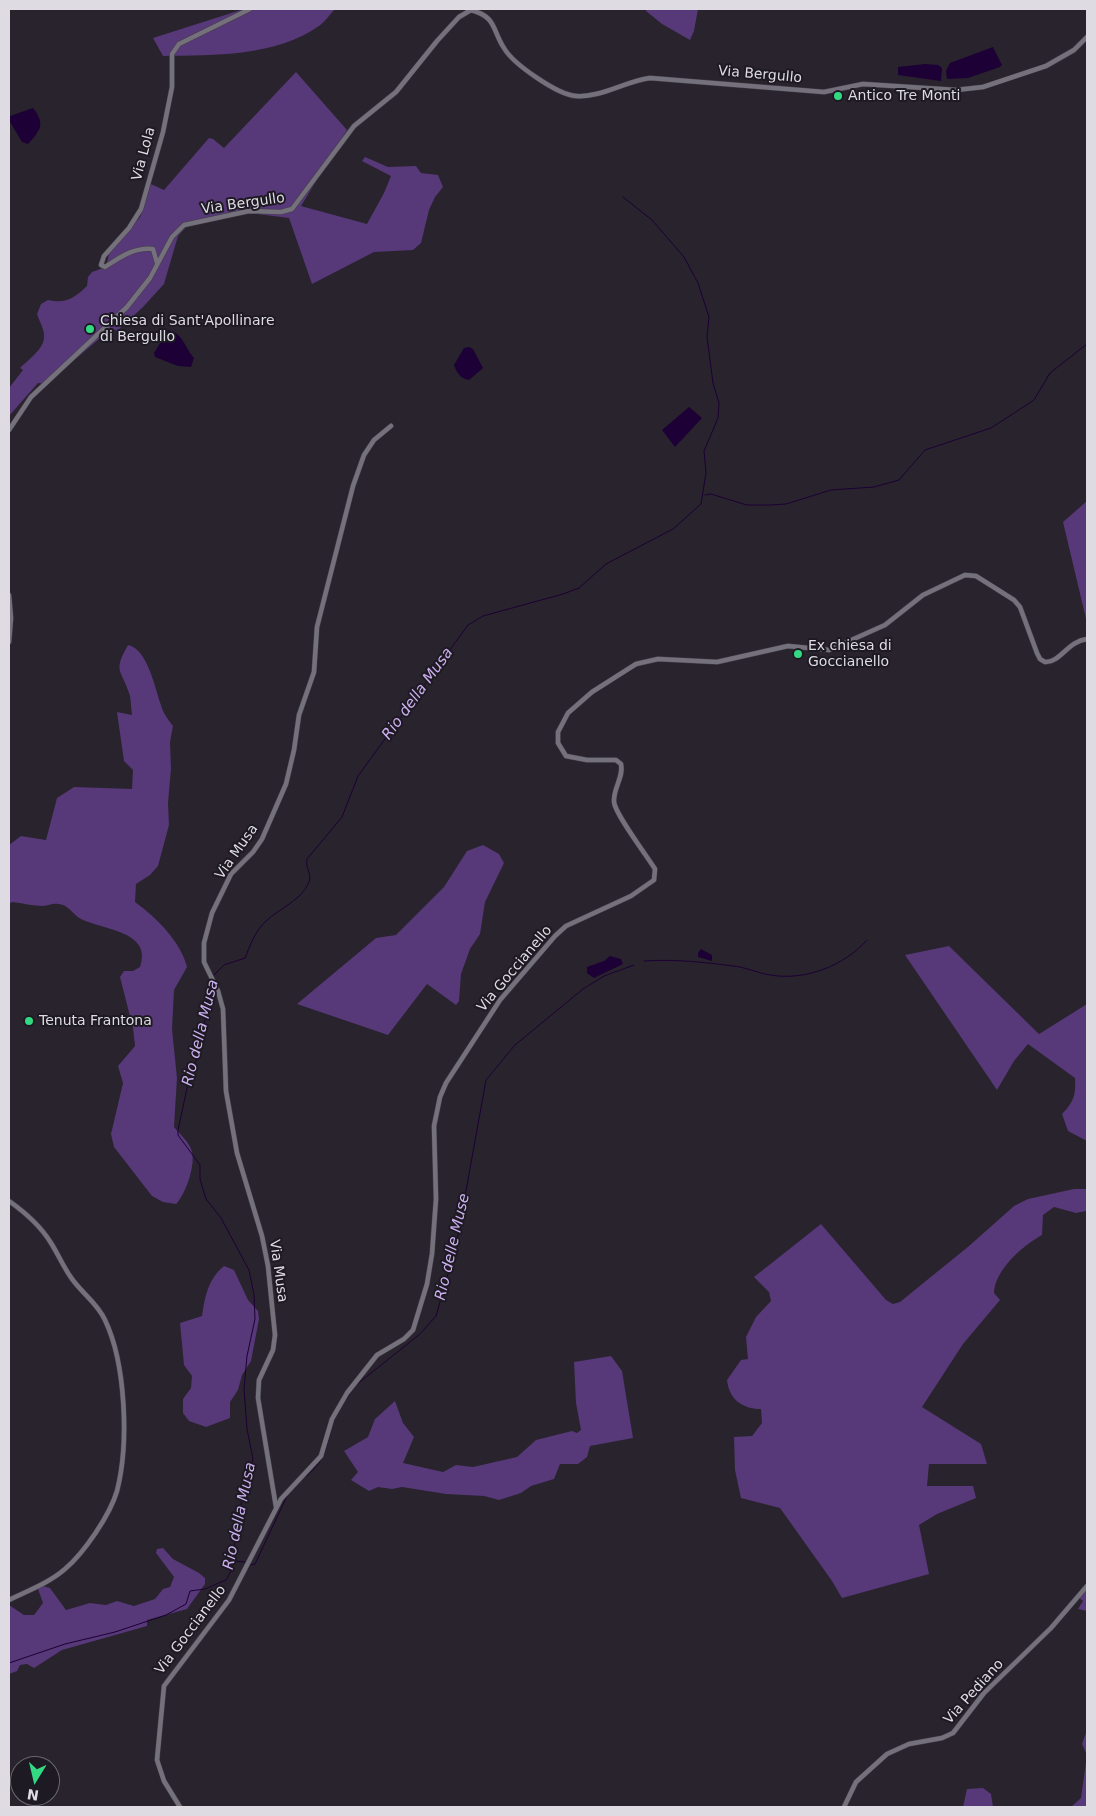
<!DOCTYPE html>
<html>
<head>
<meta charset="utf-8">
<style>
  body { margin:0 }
  #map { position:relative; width:1096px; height:1816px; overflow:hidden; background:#28232d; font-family:"DejaVu Sans",sans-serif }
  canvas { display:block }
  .frame { position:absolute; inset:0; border:10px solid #dedbe2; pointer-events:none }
  .north { position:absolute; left:10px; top:1756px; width:50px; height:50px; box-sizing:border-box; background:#1e1a23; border:1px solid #6b676f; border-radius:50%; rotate:189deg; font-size:14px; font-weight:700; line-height:20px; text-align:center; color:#dedbe2 }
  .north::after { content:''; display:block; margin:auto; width:18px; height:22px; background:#33d882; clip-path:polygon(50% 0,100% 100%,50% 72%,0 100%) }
</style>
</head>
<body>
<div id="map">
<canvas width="1096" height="1816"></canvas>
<div class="frame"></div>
<div class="north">N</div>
</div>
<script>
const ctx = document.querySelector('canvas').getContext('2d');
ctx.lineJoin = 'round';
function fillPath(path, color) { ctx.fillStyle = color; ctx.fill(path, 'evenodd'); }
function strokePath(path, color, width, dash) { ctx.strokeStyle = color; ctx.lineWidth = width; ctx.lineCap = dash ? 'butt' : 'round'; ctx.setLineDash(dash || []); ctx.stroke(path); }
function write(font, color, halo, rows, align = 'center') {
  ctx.font = font + ' "DejaVu Sans",sans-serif'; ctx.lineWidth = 4; ctx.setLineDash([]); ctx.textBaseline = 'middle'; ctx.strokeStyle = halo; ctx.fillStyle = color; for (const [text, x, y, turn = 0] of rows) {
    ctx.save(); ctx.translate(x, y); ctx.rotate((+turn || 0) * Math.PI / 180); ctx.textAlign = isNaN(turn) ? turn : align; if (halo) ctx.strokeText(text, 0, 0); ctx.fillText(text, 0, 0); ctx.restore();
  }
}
const green = new Path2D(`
  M244,9H335C330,14 325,22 319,26C274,57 215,55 163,56L153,38Z
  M646,9H698L694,31L690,40L662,24L646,11Z
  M296,72L347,130L301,206L367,224L384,193L391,176L362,161L365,157L388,167L416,166L421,173L438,175L443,187L435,197L429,210L421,243L413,250L374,252L312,284L289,218L249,213L202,220L188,225L178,236L164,284L143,307L117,331L112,328L46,384L38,383L9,416V388L23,370L20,368C28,360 44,349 44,337C45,330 39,321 37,314L41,304L48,300C66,304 74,298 87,286L88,277L92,272L106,267L109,254L140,217L151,184L164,190L209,138L213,139L224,148Z
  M1087,501V623L1063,522Z
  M128,645C148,649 155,689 161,705C163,713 168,719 173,726L170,742L171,769L168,803L169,825L158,866L150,875L136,884L135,902C156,917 181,942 187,967L174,990L172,1029L177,1078L174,1127C180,1134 188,1141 191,1149C197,1162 186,1194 176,1204L163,1202L152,1196L114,1147L111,1134L123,1083L118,1066L135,1046L133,1028L120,977L124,971H133L140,967C153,931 103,930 81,919C73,915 68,904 58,904C53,903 48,906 43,906C33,906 22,903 12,902L9,904V845L21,836L46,840L57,798L74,787L132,789L133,770L124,761L117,712L132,715C131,709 131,702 130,696C122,669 112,673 128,645Z
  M483,845L499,854L504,863L485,902L480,934L470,949L461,974L459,1001L456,1005L427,984L388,1035L297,1004L376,938L396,935L444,887L467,851Z
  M949,946L1039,1034L1087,1004V1141L1068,1131L1062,1114C1074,1102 1076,1094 1075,1078L1028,1044L1014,1061L997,1090L905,955Z
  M1074,1189H1087L1086,1211L1076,1213L1054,1207L1043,1215L1042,1235C1022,1246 995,1270 994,1293L1000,1300L963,1344L922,1407L981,1444L987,1464H929L927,1486H973L976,1498L937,1514L919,1525L929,1574L842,1598L832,1581L780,1508L741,1498L735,1470L734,1437L752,1436L762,1423L761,1409C742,1409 729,1399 727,1380L741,1360L748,1359L746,1337L756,1317L771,1301L769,1292L754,1277L821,1224L886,1300L893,1304L900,1302L969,1246L1014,1206L1028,1199Z
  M224,1266L234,1270L248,1300L258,1311L259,1319L251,1361L242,1375L238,1390L230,1402V1418L206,1427L189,1421L183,1413V1399L191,1388L192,1376L184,1365L180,1323L202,1316C205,1297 208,1279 224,1266Z
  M611,1356L622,1371L633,1438L590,1446L587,1457L578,1464H560L554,1479L531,1486L521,1493L499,1500L484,1496L446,1494L402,1487L392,1489L378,1487L369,1491L351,1480L358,1472L344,1451L368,1437L375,1419L395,1401L403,1423L414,1437L403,1463L443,1472L456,1465L473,1467L517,1457L536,1440L572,1431L577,1433L581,1430L576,1403L574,1362Z
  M163,1548L173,1559L199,1573L205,1578V1584L187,1609L147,1620V1626L62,1650L34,1668L27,1664L20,1665L17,1671L9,1674V1605L24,1615H34L43,1603L38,1589L43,1586L50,1588L66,1610L90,1603L106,1605L117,1601L134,1606L155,1599L163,1589L170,1587L174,1577L156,1553L157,1549Z
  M1087,1583V1611L1078,1609L1083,1601L1078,1597Z
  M1087,1730V1807H1071L1081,1798L1087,1755L1082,1744Z
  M983,1788L991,1794L993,1807H963L967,1789Z`);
const water = new Path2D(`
  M993,47L1002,65L1000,67L968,78L947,79L946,71L950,63Z
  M925,64L938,65L942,68L941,81L898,75V67Z
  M33,108C46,124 40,131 28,144L22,142L9,120L10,116Z
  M168,330C183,333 185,348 194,358L191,367L178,366L155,357L154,353Z
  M469,347L473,349L483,368L469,380C461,379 456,372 454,365L464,348Z
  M689,407L702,418L675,447L662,430Z
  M701,949L712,955V961L698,957V953Z
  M610,956L621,959L623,964L594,978L587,973V967L604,961Z`);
const stream = new Path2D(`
  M705,495L711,494L747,505H771L786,504L831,490L874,487L899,480L925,450L991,428L1034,400L1050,373L1087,344
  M644,961C673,959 704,962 733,966C745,967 758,973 770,975C805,981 844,966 867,940
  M213,976L224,965L245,958C250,945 256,930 266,921C280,908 302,900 309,882C312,874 305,867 307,859L342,817L358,776L468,625L483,616L563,594L579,588L606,564L673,529L701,504L706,473L704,451L718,418L719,403L713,383L707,337L709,317L698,283L684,257L652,220L623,197
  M344,1402L356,1385L420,1334L436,1316L456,1246L486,1080L515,1045L583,989L604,976L634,965
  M305,1477C329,1458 325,1445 335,1418
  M233,1561L245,1562
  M250,1565L255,1564L288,1494
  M9,1663L65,1644L115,1632L166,1615L186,1604L190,1591L205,1589L226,1580L231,1571L234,1557L236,1523L253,1459L247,1429L244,1389L247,1356L255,1319L254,1295L249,1270L221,1218L206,1199L200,1179V1165L178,1135V1130L189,1079L198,1056L206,1014L211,1001V980`);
const street = new Path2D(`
  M157,263L153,249C134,247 120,257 105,267L101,265L104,256L129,228L141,209L163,132L172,87V54L179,44L250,9
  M9,430L31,397L127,307L150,278L172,237L184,225L249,211L281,212L292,209L354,126L396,92L437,41L459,17L471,10C497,17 492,30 504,48C513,64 558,95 576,96C600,98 626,81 650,78L824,92L863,84L956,90L983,87L1046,66L1074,50L1087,37
  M9,595L11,618L9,642
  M9,1201C26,1213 40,1225 51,1243C58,1254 63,1266 70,1276C80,1292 97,1302 105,1320C126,1364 129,1444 117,1491C110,1515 84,1553 65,1569C49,1583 27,1591 9,1600
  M276,1507L258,1398L259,1380L273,1350L275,1335L268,1266L262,1236L237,1153L226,1091L223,1009L218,991L204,962V943L212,913L231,874L253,852L262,839L286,784L294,750L299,715L314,672L317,627L353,486L364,455L374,440L391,426
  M180,1807L164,1781L157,1760L164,1686L229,1600L281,1499L321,1456L332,1419L347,1393L377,1355L404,1339L413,1330L427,1284L432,1254L436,1199L434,1126L440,1097L446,1083L500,1000L555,936L566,926L631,896L654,880L655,869C647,856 615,814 614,802C613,788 624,777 621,764L616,760H587L566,756L558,743V732L568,713L592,692L636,664L658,659L717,662L788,646L829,650L885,625L923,595L965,575L976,576L1014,600L1020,607L1037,653L1040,659L1045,662C1060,663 1068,641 1087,639
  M844,1807L856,1782L887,1754L909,1744L942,1738L953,1733L984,1693L1051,1628L1087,1586`);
const markers = [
  [838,96,5,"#33d882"],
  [90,329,5,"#33d882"],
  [798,654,5,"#33d882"],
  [29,1021,5,"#33d882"]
];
const streetNames = [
  ["Via Bergullo",760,75,5],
  ["Via Lola",144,154,-75],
  ["Via Bergullo",243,204,-8],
  ["Via Musa",237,852,-55],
  ["Via Goccianello",515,969,-50],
  ["Via Musa",278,1271,82],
  ["Via Goccianello",191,1630,-53],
  ["Via Pediano",974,1692,-48]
];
const poiNames = [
  ["Antico Tre Monti",848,96],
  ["Chiesa di Sant'Apollinare",100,321],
  ["di Bergullo",100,337],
  ["Ex chiesa di",808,646],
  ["Goccianello",808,662],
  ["Tenuta Frantona",39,1021]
];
const waterNames = [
  ["Rio della Musa",418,694,-54],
  ["Rio della Musa",201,1033,-76],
  ["Rio delle Muse",453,1247,-77],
  ["Rio della Musa",240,1516,-78]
];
fillPath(green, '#573878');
fillPath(water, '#1d0035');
strokePath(stream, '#1d0035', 1);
strokePath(street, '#423e46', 5.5);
strokePath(street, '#75717c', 4.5);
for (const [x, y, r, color] of markers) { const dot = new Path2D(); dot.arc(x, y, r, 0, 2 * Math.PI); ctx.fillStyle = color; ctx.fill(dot); strokePath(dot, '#1e1a23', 2); }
write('14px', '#dedbe2', '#1e1a23', streetNames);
write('14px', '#dedbe2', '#1e1a23', poiNames, 'left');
write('italic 15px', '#ccb0f0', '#1e1a23', waterNames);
</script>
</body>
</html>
